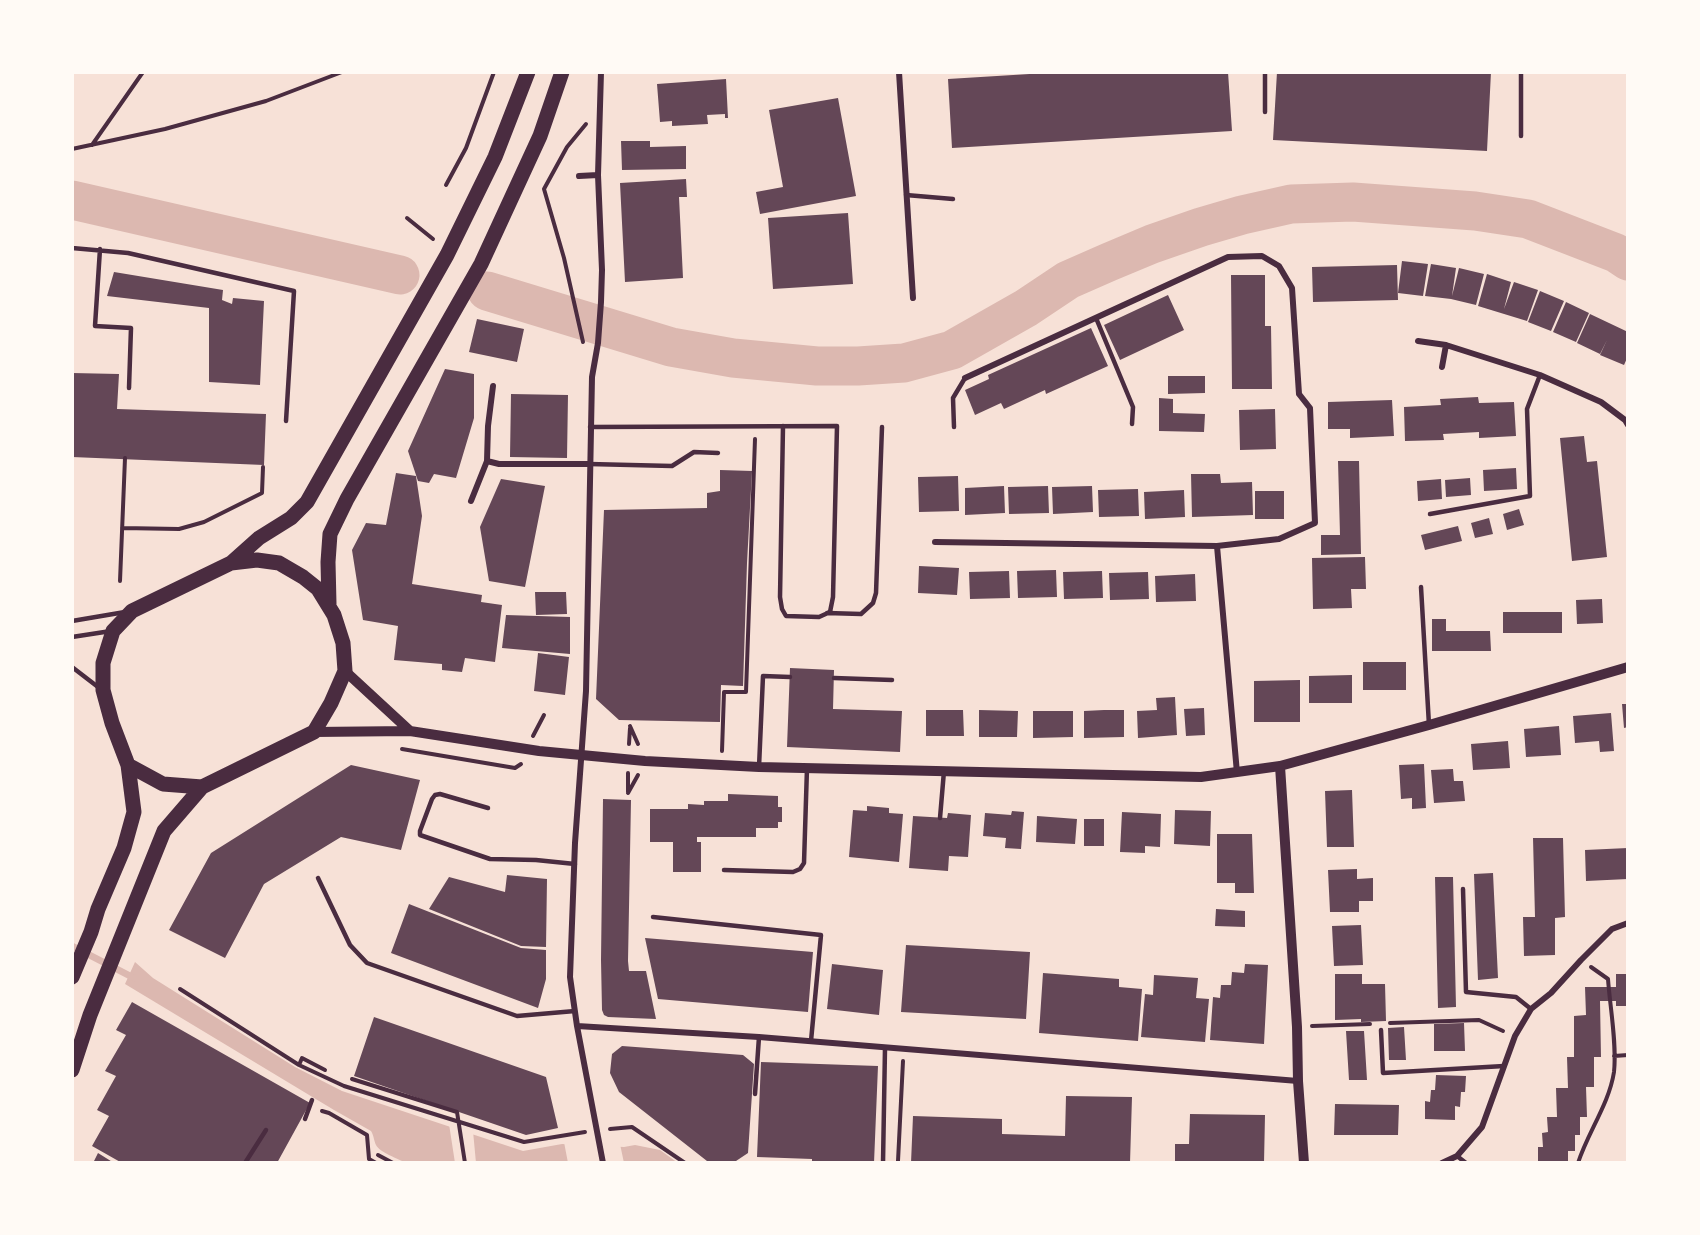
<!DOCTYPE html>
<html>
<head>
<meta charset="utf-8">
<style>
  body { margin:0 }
  #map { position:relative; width:1700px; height:1235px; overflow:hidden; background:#f7e1d7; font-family:"Work Sans",sans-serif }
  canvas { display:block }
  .frame { position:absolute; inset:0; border:74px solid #fffaf5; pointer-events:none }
</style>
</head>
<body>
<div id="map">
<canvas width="1700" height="1235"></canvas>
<div class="frame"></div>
</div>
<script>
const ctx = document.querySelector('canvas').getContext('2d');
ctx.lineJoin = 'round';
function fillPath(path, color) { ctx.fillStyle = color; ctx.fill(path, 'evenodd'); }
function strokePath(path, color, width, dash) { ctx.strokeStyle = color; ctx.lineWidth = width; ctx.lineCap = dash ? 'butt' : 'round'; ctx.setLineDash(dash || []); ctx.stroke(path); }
const water = new Path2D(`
  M135,962L153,978L295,1067L342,1091L523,1151L562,1144L624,1147L635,1145L660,1150L678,1163H406C399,1159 379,1152 376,1145C374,1141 374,1136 371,1131L334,1110L125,984Z`);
const pier = new Path2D(`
  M449,1124L473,1131L476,1163H455Z
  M564,1142L620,1144L624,1163H568Z`);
const stream = new Path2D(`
  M72,946L134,978`);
const river = new Path2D(`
  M72,200L400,275
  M487,291L671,347L733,358L817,366H858L904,363L952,350L1026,308L1068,280L1109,262L1152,244L1201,227L1242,215L1291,204L1353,202L1475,211L1528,219L1616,253L1628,261`);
const building = new Path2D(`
  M1062,72H1228L1232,131L952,148L948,79Z
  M1277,72H1491L1487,151L1273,140Z
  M726,79L728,118H725V114L707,115L708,124L672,126V121L660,122L657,84Z
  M838,98L856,196L760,214L756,192L783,187L769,110Z
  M621,141H650V147L686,146V169L622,170Z
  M686,179L687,197H679L683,278L625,282L620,183Z
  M848,213L853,284L773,289L768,218Z
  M1402,261L1428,264L1423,296L1398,293Z
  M1431,264L1456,268L1452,296L1459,268L1484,274L1476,305L1451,299L1425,296Z
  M1397,265L1398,300L1313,302L1312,267Z
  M114,272L223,290L222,300L232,304L233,298L264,301L260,385L209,382V308L107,296Z
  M1487,274L1511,282L1504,309L1514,282L1538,290L1527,321L1478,306Z
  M1231,275H1265V326H1271L1272,389H1232Z
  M1540,291L1564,301L1551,331L1528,322Z
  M1168,295L1184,330L1120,360L1104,325Z
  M1566,302L1589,313L1576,342L1553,332Z
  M1590,314L1628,332V356L1624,365L1600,355L1607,340L1600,354L1577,343Z
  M477,319L524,329L517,362L469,352Z
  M1091,328L1108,366L1046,394L1045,390L1004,409L1001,403L975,415L965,390L989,379L988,375Z
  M445,369L474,374V418L456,478L434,474L429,483L418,481L408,451Z
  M72,373L119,374L117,409L266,414L264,465L72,457Z
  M1168,376H1205V393L1168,394Z
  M511,394L568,395L567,458L510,457Z
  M1478,397L1479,403L1514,402L1516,436L1479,438V432L1443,434L1444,440L1405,441L1404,407L1441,405L1440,399Z
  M1159,398L1173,399V413L1205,414L1204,432L1159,431Z
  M1392,400L1394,436L1350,438V429H1328V402Z
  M1275,409L1276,449L1240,450L1239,410Z
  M1584,436L1587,462L1597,461L1607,557L1572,561L1560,438Z
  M1338,461H1359L1361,554L1321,555V535H1340Z
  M1516,468L1517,489L1484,491L1483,470Z
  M720,470L752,471L747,563L743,686L721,685L720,722L619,720L596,699L604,510L707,508V493L720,491Z
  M396,473L416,476L422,516L412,584L482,595L481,602L502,605L495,662L465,658L462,672L442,670V664L394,660L398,626L363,620L352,550L366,523L386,525Z
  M1191,474H1220L1221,483L1252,482L1253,515L1192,517Z
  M958,476L959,511L919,512L918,477Z
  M1470,478L1471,495L1446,497L1445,480Z
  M501,479L545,486L525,587L489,581L480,527Z
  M1441,479L1442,499L1418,501L1417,481Z
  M1004,486L1005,513L965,515V488Z
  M1048,486L1049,513L1009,514L1008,487Z
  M1092,486L1093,512L1053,514L1052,487Z
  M1138,489L1139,516L1099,517L1098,490Z
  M1184,490L1185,517L1145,519L1144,492Z
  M1255,491H1284V519H1255Z
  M1519,509L1524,525L1507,530L1503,514Z
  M1489,518L1493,534L1475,538L1471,523Z
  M1458,526L1462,541L1425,550L1421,535Z
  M1365,557L1366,589H1351L1352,608L1313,609L1312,558Z
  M919,566L959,568L957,595L918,593Z
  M1056,570L1057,597L1018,598L1017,571Z
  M1009,571L1010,598L970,599L969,572Z
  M1102,571L1103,598L1064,599L1063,572Z
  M1148,572L1149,599L1110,600L1109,573Z
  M1195,574L1196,601L1156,602L1155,576Z
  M535,592H566L567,614L536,615Z
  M1602,599L1603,623L1577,624L1576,600Z
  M1503,612H1562V633H1503Z
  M506,615L570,617V654L502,648Z
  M1432,619H1446V631H1490L1491,651H1432Z
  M538,653L569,657L565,695L534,691Z
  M1363,662H1406V690H1363Z
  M790,668L834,670L833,709L902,711L900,752L787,747Z
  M1352,675V703H1309V676Z
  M1300,680V722H1254V681Z
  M1175,697L1177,735L1138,738L1137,711L1157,710L1156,698Z
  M1622,704H1628V727L1624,728Z
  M1204,708L1205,735L1186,736L1184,709Z
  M926,710H963L964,736H926Z
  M979,710L1018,711L1017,737H979Z
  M1104,710H1124V737L1084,738V711Z
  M1033,711H1073V737L1033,738Z
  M1611,713L1614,751L1600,752L1599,741L1575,743L1573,716Z
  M1559,726L1561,755L1526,757L1524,729Z
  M1508,741L1510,768L1473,770L1471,744Z
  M1424,764L1426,808L1412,809V798L1401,799L1399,765Z
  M351,765L420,780L401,850L341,837L264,884L225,958L169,930L211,853Z
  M1453,769L1454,781H1463L1465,801L1434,803L1431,770Z
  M1352,790L1354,847H1327L1325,791Z
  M728,794L778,796V807H782V822H778V828H756V837H697V842H701V872H673V842H650V809H688V804L704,805V801H728Z
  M603,799L631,800L628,961L629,971H646L656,1019L608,1017L604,1015L602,1010L601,960Z
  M867,806L889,808V813L903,814L899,862L849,857L853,810L867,811Z
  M1175,810L1211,811L1210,846L1174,844Z
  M1012,811L1024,812L1021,849L1005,848L1006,838L983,836L985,813L1011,815Z
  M1122,812L1161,814L1160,847L1145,846V853L1120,852Z
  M948,813L971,815L968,857L949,856L948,871L909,868L913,816L947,818Z
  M1037,816L1077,819L1075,844L1036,842Z
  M1084,819H1104V846H1084Z
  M1217,834H1252L1254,893H1235V883H1217Z
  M1533,838H1563L1565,917L1555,918V955L1524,956L1523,917H1535Z
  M1628,848V879L1586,881L1585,850Z
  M1357,869V879L1373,878V901H1359V912H1330L1328,870Z
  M1493,873L1498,978L1478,980L1474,874Z
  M507,875L547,879L546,947L521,946L429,909L449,877L505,892Z
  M1435,877H1453L1456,1007L1438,1008Z
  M409,904L521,948L546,950V979L538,1008L391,953Z
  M1216,909L1245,911V927L1215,926Z
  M1361,925L1363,965L1334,966L1332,926Z
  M645,938L813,952L808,1012L658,999Z
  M906,945L1030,952L1026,1019L901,1012Z
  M832,964L883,970L879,1015L827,1009Z
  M1245,964L1268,965L1264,1044L1210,1040L1213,997L1220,998L1221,985H1231L1232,972L1244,973Z
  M1043,973L1119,979V987L1142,989L1138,1041L1039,1033Z
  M1335,974H1362V984H1385L1386,1021L1361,1022V1019L1335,1020Z
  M1616,974H1628V1006H1616V1001H1600L1601,1057H1594V1087H1586L1587,1117H1580V1135H1575V1151H1568V1163L1538,1162V1147H1543L1542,1133L1548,1132L1547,1117H1557L1556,1088H1568L1567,1057H1574V1016L1586,1015L1585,987H1616Z
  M1154,975L1198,978L1196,998L1209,999L1205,1042L1141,1037L1145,994L1153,995Z
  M132,1002L310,1103L277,1163H122L92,1146L109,1116L97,1110L116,1076L105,1071L126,1035L116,1030Z
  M374,1017L546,1077L558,1128L526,1135L354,1076Z
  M1464,1023L1465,1051H1434V1024Z
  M1404,1027L1406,1060H1389L1388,1028Z
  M1346,1031H1364L1367,1080H1349Z
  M622,1046L743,1055L754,1064L748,1153L733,1163H715L707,1161L619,1092L610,1073L612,1054Z
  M761,1062L878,1066L874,1163H812V1159L757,1157Z
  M1436,1075L1466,1076L1465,1092H1461L1460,1107L1455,1106V1120L1425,1119V1101L1430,1102L1431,1090H1435Z
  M1066,1096L1132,1097L1130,1163H911L913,1116L1002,1119V1134L1065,1136Z
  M1335,1104L1399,1105L1398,1135H1334Z
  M1190,1114L1265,1115L1264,1163H1175V1144H1189Z
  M98,1153L114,1163H93Z`);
const path = new Path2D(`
  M92,145L143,72
  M72,149L165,129L266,101L342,72
  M446,185L466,148L494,72
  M407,218L433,239
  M583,342L564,258L544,189L567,147L586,124
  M122,528L179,529L204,522L262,493L263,467
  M120,581L125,458
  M630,726L638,744
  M533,736L544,715
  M629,744L630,728
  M402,749L515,768L521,764
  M722,751L724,692H746L755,439
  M628,792V773
  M628,793L638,775
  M180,989L299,1065L344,1086L524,1142L585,1132
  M1390,1023L1479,1020L1503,1031
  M1312,1026L1370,1024
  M1614,1056L1628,1055
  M299,1065L302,1058L325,1070
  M352,1079L457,1112L465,1163
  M322,1111L329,1113L367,1135L369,1159L376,1163
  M610,1129L632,1127L685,1163
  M378,1155L393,1163
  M898,1161L903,1061
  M1578,1163C1588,1132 1609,1104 1614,1072C1617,1044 1610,1007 1608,979L1591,967`);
const service = new Path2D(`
  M1265,112V72
  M1521,136V72
  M906,195L953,199
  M72,248L128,253L294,291L286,421
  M100,249L95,326L131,328L129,388
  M1096,318L1133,407L1132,424
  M590,427L837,426L833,597L830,612L819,617L786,616L782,609L780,597L783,426
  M954,427L953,398L965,378
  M589,464L672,466L694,452L718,453
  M1430,514L1530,496L1527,409L1540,375
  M1421,587L1429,725
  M827,613L861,614L873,603L876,593L882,427
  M72,621L125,612
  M72,637L111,631
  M72,667L98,687
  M834,678L892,680
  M759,767L763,676L790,677
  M488,808L440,794L435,795L432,799L420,831V835L490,859L536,860L575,864
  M940,818L944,771
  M724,870L793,872L800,869L804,863L807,768
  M318,878L350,945L367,963L517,1016L575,1011
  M1463,889L1466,992L1516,997L1531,1009
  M653,917L821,935L811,1041
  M1381,1030L1383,1073L1504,1066
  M755,1094L759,1037
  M305,1119L312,1100
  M1457,1156L1466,1163
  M245,1163L266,1130
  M883,1163L885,1048`);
const minor = new Path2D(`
  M601,72L598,175L602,270L601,302L598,343L592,377L586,691L575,843L570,977L577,1026L603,1163
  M899,72L913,298
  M579,176L598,175
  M1418,341L1446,345L1540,375L1601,402L1625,420L1628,425
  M1442,367L1446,345
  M965,378L1228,257L1262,256L1279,266L1292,288L1299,394L1310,408L1315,523L1279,539L1217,546
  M487,461L499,464H589
  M471,501L487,461L488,426L493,386
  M935,542L1217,546L1237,773
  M577,1026L759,1037L1298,1081
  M1442,1163L1457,1156L1482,1127L1515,1036L1531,1009L1551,993L1581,960L1612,929L1628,923`);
const tertiary = new Path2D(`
  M345,671L410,731
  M314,732L410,731L539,751L645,761L759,767L1201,777L1280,766L1429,725L1628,667
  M1280,766L1297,1027L1298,1081L1304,1163`);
const primary = new Path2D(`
  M231,563L259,538L291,518L307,502L447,255L495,157L528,72
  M329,604L328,562L330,534L347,499L481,264L540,136L562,72
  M72,977L91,932L98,909L124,848L134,812L128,765L112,723L103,690V663L113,631L132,611L231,563L257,560L279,563L303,577L318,589L334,615L343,643L345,671L331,703L314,732L202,787L163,784L128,765
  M72,1070L90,1015L164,831L202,787`);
fillPath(water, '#dcb8b0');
fillPath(pier, '#f7e1d7');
strokePath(stream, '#dcb8b0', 7);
strokePath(river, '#dcb8b0', 39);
fillPath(building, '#644757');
strokePath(path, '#4a2c40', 4);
strokePath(service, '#4a2c40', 4.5);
strokePath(minor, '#4a2c40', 6);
strokePath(tertiary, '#4a2c40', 10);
strokePath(primary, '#4a2c40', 15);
</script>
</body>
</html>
